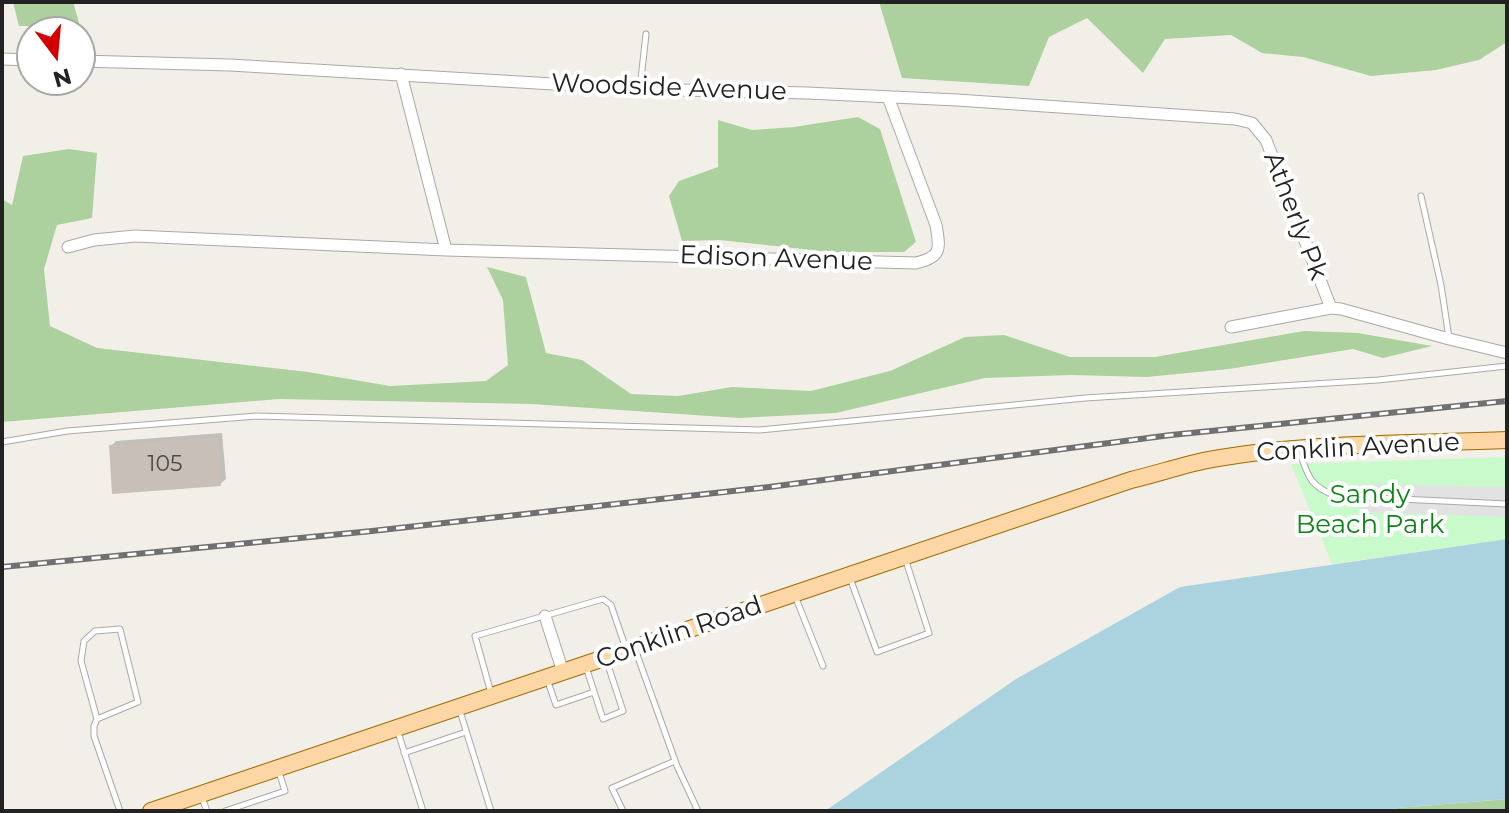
<!DOCTYPE html>
<html>
<head>
<meta charset="utf-8">
<style>
  body { margin:0 }
  #map { position:relative; width:1509px; height:813px; overflow:hidden; background:#f2efe9; font-family:Montserrat,sans-serif }
  canvas { display:block }
  .frame { position:absolute; inset:0; border:4px solid #222; pointer-events:none }
  .north { position:absolute; left:16px; top:16px; width:80px; height:80px; box-sizing:border-box; background:#fff; border:2px solid #a7a7a7; border-radius:50%; rotate:164deg; font-size:22px; font-weight:700; line-height:32px; text-align:center; color:#222 }
  .north::after { content:''; display:block; margin:auto; width:28px; height:36px; background:#d40000; clip-path:polygon(50% 0,100% 100%,50% 72%,0 100%) }
</style>
</head>
<body>
<div id="map">
<canvas width="1509" height="813"></canvas>
<div class="frame"></div>
<div class="north">N</div>
</div>
<script>
const ctx = document.querySelector('canvas').getContext('2d');
ctx.lineJoin = 'round';
function fillPath(path, color) { ctx.fillStyle = color; ctx.fill(path, 'evenodd'); }
function strokePath(path, color, width, dash) { ctx.strokeStyle = color; ctx.lineWidth = width; ctx.lineCap = dash ? 'butt' : 'round'; ctx.setLineDash(dash || []); ctx.stroke(path); }
function write(font, color, halo, rows, align = 'center') {
  ctx.font = font + ' Montserrat,sans-serif'; ctx.lineWidth = 8; ctx.setLineDash([]); ctx.textBaseline = 'middle'; ctx.strokeStyle = halo; ctx.fillStyle = color; for (const [text, x, y, turn = 0] of rows) {
    ctx.save(); ctx.translate(x, y); ctx.rotate((+turn || 0) * Math.PI / 180); ctx.textAlign = isNaN(turn) ? turn : align; if (halo) ctx.strokeText(text, 0, 0); ctx.fillText(text, 0, 0); ctx.restore();
  }
}
const forest = new Path2D(`
  M13,2H73L80,26H19Z
  M879,2H1507V42L1479,60L1436,70L1371,76L1303,57L1262,53L1231,35L1165,39L1143,73L1087,18L1049,37L1029,86L902,78Z
  M858,117L880,129L916,242L904,252H830L720,240L682,241L669,196L679,181L718,167V120L752,130L794,127Z
  M69,149L97,153L92,218L57,225L44,269L50,326L97,348L308,372L390,386L486,381L508,365L503,300L487,267L526,277L546,353L582,360L631,394L678,396L732,387L811,391L890,371L965,337L1004,335L1070,357H1155L1304,331L1358,333L1432,346L1383,358L1353,349L1229,369L1147,377L1071,375L985,378L836,413L739,418L531,404L279,399L2,422V199L12,205L23,156Z
  M1507,799V811H1386L1397,808Z`);
const park = new Path2D(`
  M1507,457V539L1332,564L1291,464Z`);
const parking = new Path2D(`
  M1359,484L1507,487V517L1363,512Z`);
const water = new Path2D(`
  M1507,539V799L1397,808L1386,811H825L1016,679L1180,587Z`);
const shadow = new Path2D(`
  M222,433L226,479L220,484L111,446L116,441Z`);
const building = new Path2D(`
  M218,438L221,486L112,494L109,445Z`);
const service = new Path2D(`
  M640,88L646,34
  M1421,196L1441,285L1449,338
  M2,442L67,431L257,416L760,430L1085,398L1378,380L1507,366
  M1299,450C1308,476 1309,486 1336,496L1507,504
  M850,578L877,652L929,633L905,558
  M795,596L823,666
  M635,649L677,766L698,811
  M586,667L603,719L623,711L606,659
  M547,679L556,705L594,692
  M491,693L475,636L603,599L611,605L625,646
  M459,708L491,811
  M97,719L138,702L120,629L95,631L84,641L81,661L97,719L94,726V736L120,811
  M397,729L423,811
  M404,753L466,732
  M201,795L207,811
  M225,811L285,791L278,769
  M623,811L612,788L675,761`);
const minor = new Path2D(`
  M2,59L32,60
  M80,61L230,65L639,89L807,93L957,100L1235,119L1252,123L1266,140L1331,308
  M401,74L446,250
  M68,247L94,240L135,236L446,250L916,263C942,257 940,249 936,225L888,97
  M1231,327L1331,308L1341,309L1449,339L1507,353
  M545,616L563,672`);
const primary = new Path2D(`
  M151,811L1131,480C1157,474 1182,465 1208,460C1306,442 1408,444 1507,440`);
const rail = new Path2D(`
  M2,567L372,531L769,487L1171,435L1507,401`);
const numberNames = [
  ["105",165,465]
];
const streetNames = [
  ["Woodside Avenue",669,88,2],
  ["Atherly Pk",1295,216,69],
  ["Edison Avenue",776,259,2],
  ["Conklin Avenue",1358,448,-3],
  ["Conklin Road",679,633,-19]
];
const parkNames = [
  ["Sandy",1370,495],
  ["Beach Park",1370,525]
];
fillPath(forest, '#add19e');
fillPath(park, '#c8facc');
fillPath(parking, '#e2e2e2');
fillPath(water, '#aad3df');
fillPath(shadow, '#0003');
fillPath(building, '#c7bfb8');
strokePath(service, '#a9a9a9', 7);
strokePath(minor, '#a9a9a9', 13);
strokePath(primary, '#a06b00', 18);
strokePath(service, '#fff', 5);
strokePath(minor, '#fff', 11);
strokePath(primary, '#fcd6a4', 16);
strokePath(rail, '#707070', 6);
strokePath(rail, '#fff', 3, [9]);
write('22px', '#4b4948', null, numberNames);
write('26px', '#222', '#fff', streetNames);
write('26px', '#0c8416', '#fff', parkNames);
</script>
</body>
</html>
